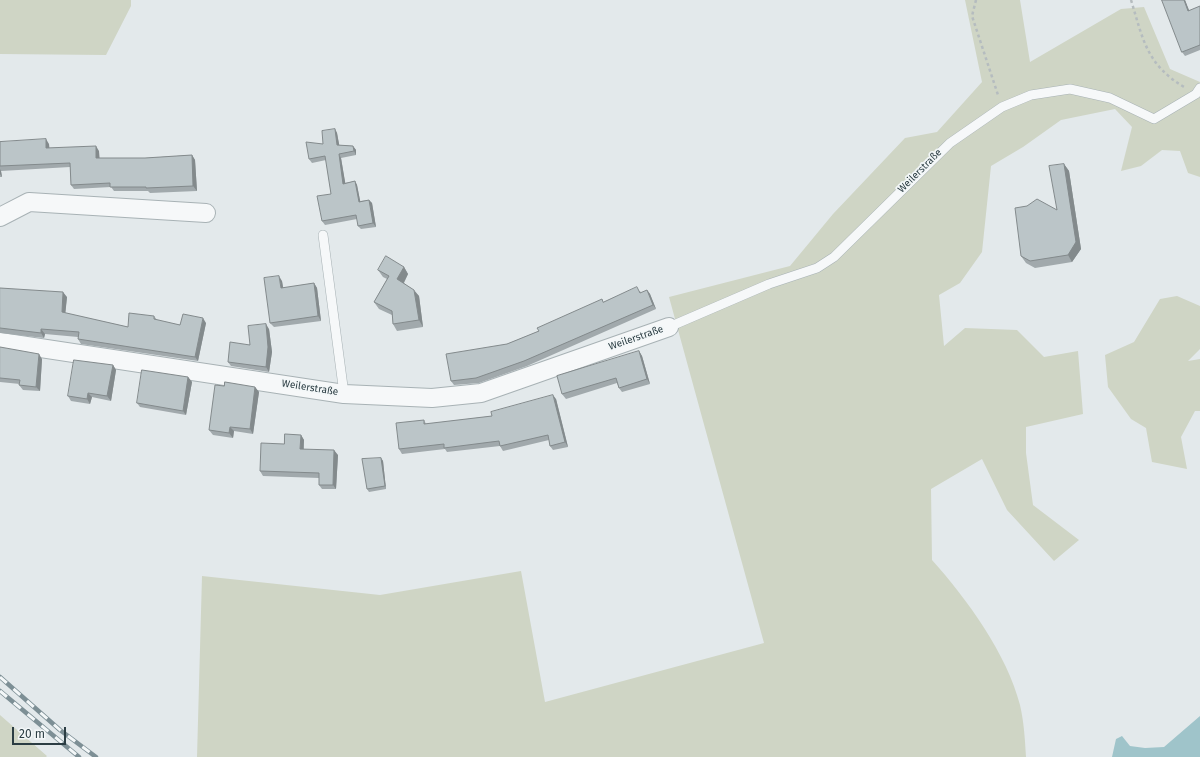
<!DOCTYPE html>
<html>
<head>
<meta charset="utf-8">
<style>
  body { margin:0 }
  #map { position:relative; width:1200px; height:757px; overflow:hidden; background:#e3e9eb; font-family:"Fira Sans",sans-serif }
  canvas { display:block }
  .scale { position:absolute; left:12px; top:727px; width:54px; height:18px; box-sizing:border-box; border:2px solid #2b3d43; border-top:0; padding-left:5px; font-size:12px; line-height:14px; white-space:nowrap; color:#2b3d43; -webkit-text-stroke:3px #f3f7f8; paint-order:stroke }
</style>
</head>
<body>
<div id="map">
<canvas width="1200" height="757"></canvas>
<div class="scale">20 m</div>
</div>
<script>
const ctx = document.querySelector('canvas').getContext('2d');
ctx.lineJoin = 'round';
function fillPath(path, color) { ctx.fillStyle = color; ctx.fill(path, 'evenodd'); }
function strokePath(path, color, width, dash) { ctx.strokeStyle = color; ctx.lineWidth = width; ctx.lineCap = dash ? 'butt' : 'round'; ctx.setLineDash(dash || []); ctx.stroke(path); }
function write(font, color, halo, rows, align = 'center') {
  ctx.font = font + ' "Fira Sans",sans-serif'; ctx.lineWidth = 3.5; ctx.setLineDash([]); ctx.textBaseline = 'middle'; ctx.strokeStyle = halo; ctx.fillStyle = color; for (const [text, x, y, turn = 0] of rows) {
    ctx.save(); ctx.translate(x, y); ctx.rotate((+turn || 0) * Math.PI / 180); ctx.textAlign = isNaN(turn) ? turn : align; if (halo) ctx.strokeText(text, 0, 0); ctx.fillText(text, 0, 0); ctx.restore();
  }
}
const green = new Path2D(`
  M0,0H131V6L106,55L0,54Z
  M965,0H1020L1030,62L1121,9L1144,7L1170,69L1200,82V177L1188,173L1180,151L1162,150L1141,166L1121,171L1132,127L1115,109L1061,120L1023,147L991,166L982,252L960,283L939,295L944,346L965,328L1017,330L1044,357L1078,351L1083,414L1026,427V453L1033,505L1079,540L1054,561L1007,510L982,459L931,489L932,560C967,599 1007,654 1020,705C1024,722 1025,740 1026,757H197L202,576L380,595L521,571L545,702L764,643L669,297L790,266L833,214L905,138L937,132L982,82Z
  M1177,296L1200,306V349L1188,361L1200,359V411H1195L1181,437L1187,469L1152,462L1146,428L1131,419L1108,387L1105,355L1134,342L1160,299Z
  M0,715L47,756L46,757H0Z`);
const water = new Path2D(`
  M1200,716V757H1112L1116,739L1122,736L1130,746L1145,748L1164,747Z`);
const path = new Path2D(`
  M976,0L972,16L998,95
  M1131,0C1143,39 1146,64 1184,87`);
const service = new Path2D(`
  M323,235L344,394
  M669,327L769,284L817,268L834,257L950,143L1002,107L1031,95L1070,89L1110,98L1154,119L1196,94L1200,88`);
const minor = new Path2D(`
  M0,217L29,202L206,213
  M0,342L344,394L432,398L481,393L669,327`);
const rail = new Path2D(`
  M0,677L60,730L96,757
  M0,691L79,757`);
const wall = new Path2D(`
  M1162,0H1185L1189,11L1200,6V50L1185,56L1182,52Z
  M335,129L337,133L339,145L353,146L356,150V155L341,158L345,183L355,181L357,185L360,201L369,200L372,203L376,227L361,229L358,226L357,219L325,225L322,221L331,194L326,160L312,163L309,159L323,144Z
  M0,142L49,144V148L99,151V158H145L192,155L195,160L197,191L150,193L148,191H114L111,187L74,189L71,185L70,167L1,171L2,177H0Z
  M1064,164L1069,171L1081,249L1072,262L1035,268L1026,263L1021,256L1057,210Z
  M404,267L408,274L404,283L419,296L423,327L397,331L393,324L392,315L379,309L374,302L387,279L383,277L378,270Z
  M282,281L283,288L314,283L317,288L321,321L274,327L270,323Z
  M0,288L67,297L65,313L128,327L154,316L157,320L180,325L206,323L198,361L81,344L78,339V337L45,334L44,338L0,333Z
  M647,290L650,294L656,309L527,366L479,383L454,385L451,381L507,344L539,331L604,302L640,291L641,293Z
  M269,329L272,352L269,372L231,366L228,362Z
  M0,347L42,359L40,391L23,390L19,385L20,384L0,382Z
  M639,351L642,356L650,384L622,392L619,388L617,383L566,399L562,394Z
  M113,365L116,370L111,401L92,397L90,404L71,401L68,396Z
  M188,377L192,382L186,415L140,407L137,403Z
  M224,386L255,387L259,392L253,434L234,431L233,438L213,435L209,430Z
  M556,399L568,447L553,450L550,446L549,440L503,451L500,446L447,452L445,449L402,454L399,449L424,420L426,424L492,416Z
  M301,435L304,440V449L338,455L336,489H322L319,485V478L263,476L260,471L284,444Z
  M381,458L383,461L386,489L369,492L367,489Z`);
const shadedWall = new Path2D(`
  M1184,0H1185L1191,15L1188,11Z
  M335,129L337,133L340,149L337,145Z
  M46,139L49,144L50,153L46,148Z
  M96,146L99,151L100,163L96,158Z
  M353,146L356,150V155L354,151Z
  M339,154L341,158L346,187L343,184Z
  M192,155L195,160L197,191L193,186Z
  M1064,164L1069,171L1081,249L1072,262L1068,255Z
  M0,169L1,171L2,177L0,174Z
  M355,181L357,185L361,205L359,202Z
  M369,200L372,203L376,227L373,223Z
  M404,267L408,274L402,286L397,279Z
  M279,276L282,281L284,293L281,288Z
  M314,283L317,288L321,321L318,316Z
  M414,290L419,296L423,327L419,320Z
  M647,290L650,294L656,309L653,305Z
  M63,292L67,297L65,317L62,312Z
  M203,318L206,323L198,361L195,357Z
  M266,324L269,329L272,352L269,372L266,367Z
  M41,329L45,334L44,338L41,333Z
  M639,351L642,356L650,384L647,379Z
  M39,354L42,359L40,391L36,387Z
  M113,365L116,370L111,401L107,396Z
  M188,377L192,382L186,415L183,411Z
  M255,387L259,392L253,434L250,429Z
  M88,393L92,397L90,404L87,399Z
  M553,395L556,399L568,447L565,442Z
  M230,427L234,431L233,438L229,433Z
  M301,435L304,440L303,454L300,449Z
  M334,450L338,455L336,489L333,485Z
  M381,458L383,461L386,489L385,486Z`);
const building = new Path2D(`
  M1162,0H1184L1188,11L1200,6V45L1182,52Z
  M335,129L337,145L353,146L354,151L339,154L343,184L355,181L359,202L369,200L373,223L358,226L356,215L322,221L317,196L331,194L325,156L309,159L306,142L323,144L322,131Z
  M46,139V148L96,146V158H145L192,155L193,186L146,188V187H110V183L71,185L70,163L0,166V142Z
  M1064,164L1076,242L1068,255L1030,261L1021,256L1015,208L1027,206L1037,199L1057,210L1049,166Z
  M386,256L404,267L397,279L414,290L419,320L393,324L392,311L374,302L389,276L378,270Z
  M279,276L281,288L314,283L318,316L270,323L264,278Z
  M637,287L640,293L647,290L653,305L524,361L476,378L451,381L446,354L507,344L539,331L537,328L602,299L603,302Z
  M0,288L63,292L62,312L128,327L129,313L154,316V319L180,325L183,314L203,318L195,357L78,339L79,332L41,329V333L0,328Z
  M266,324L268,347L266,367L228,362L230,342L250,345L248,326Z
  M0,347L39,354L36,387L19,385L20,380L0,378Z
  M639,351L647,379L619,388L616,378L562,394L557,376Z
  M74,360L113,365L107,396L88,393L87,399L68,396Z
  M142,370L188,377L183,411L137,403Z
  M225,382L255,387L250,429L230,427L229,433L209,430L215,385L224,386Z
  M553,395L565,442L550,446L548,435L500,446L499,441L444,448V444L399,449L396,423L424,420V424L492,416L491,412Z
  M285,434L301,435L300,449L334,450L333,485H319V473L260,471L261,443L284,444Z
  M381,458L385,486L367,489L362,459Z`);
const streetNames = [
  ["Weilerstraße",920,171,-45],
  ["Weilerstraße",636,338,-19],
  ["Weilerstraße",310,388,9]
];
fillPath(green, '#cfd5c5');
fillPath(water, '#9fc4ca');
strokePath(service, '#a8b2b5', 10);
strokePath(minor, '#a8b2b5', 20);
strokePath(path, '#b5bcbf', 2.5, [3, 3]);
strokePath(service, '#f6f8f9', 9);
strokePath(minor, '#f6f8f9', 18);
strokePath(rail, '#7d8f95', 4.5);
strokePath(rail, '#f3f7f8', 3, [9]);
fillPath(wall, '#a1a9ac');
fillPath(shadedWall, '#838a8c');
fillPath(building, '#bbc5c8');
strokePath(building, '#838a8c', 1);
write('10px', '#2b3d43', '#f3f7f8', streetNames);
</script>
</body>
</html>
